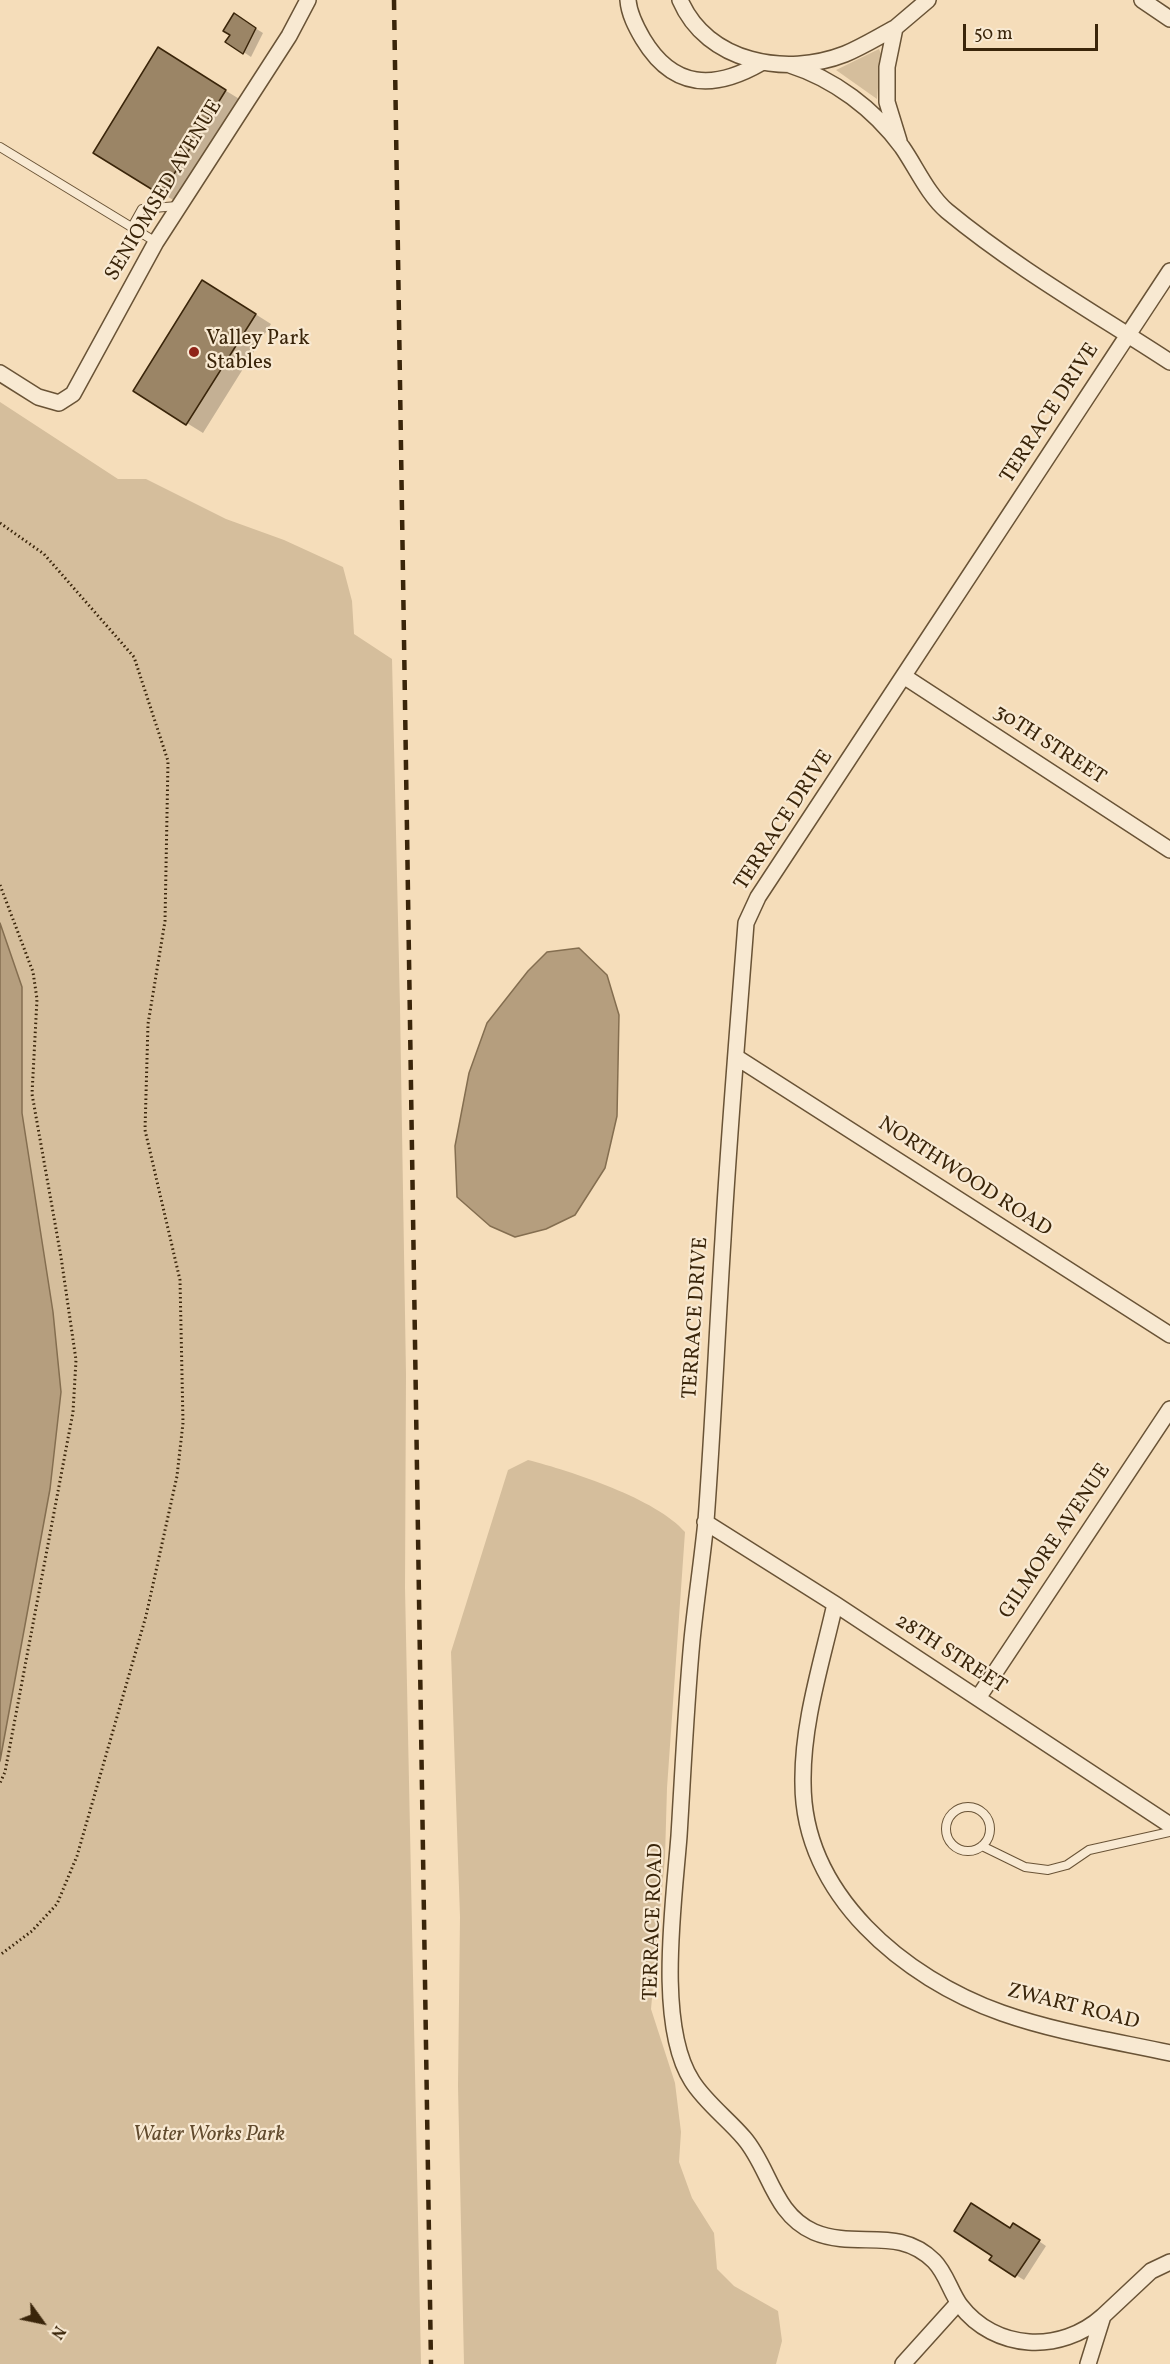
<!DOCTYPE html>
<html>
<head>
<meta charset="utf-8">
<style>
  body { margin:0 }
  #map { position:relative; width:1170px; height:2364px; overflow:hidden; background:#f5ddba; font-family:Vollkorn,serif }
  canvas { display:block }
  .north { position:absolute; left:12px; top:2292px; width:60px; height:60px; -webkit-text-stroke:4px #f8e9d2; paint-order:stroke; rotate:123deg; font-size:16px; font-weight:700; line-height:24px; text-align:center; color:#3a250a }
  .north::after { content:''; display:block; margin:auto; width:21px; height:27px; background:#3a250a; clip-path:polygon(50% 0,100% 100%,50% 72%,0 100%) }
  .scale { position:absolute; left:963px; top:24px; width:135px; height:27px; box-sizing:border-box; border:3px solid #3a250a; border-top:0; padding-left:8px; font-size:18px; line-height:21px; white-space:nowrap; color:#3a250a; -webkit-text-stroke:4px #f8e9d2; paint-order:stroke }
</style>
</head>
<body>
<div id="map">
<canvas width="1170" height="2364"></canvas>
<div class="north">N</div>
<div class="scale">50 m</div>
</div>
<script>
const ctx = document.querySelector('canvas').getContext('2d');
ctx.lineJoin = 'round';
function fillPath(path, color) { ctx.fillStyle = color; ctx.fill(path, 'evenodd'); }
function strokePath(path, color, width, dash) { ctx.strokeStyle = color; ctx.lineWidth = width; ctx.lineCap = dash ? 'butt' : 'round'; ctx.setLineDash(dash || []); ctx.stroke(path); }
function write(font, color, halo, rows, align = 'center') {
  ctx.font = font + ' Vollkorn,serif'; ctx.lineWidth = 4.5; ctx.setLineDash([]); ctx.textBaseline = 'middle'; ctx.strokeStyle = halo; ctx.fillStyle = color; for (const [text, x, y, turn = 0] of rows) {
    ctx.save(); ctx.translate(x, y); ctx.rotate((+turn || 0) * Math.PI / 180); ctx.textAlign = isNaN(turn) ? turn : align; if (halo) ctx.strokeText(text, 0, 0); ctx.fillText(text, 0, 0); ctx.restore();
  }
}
const green = new Path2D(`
  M879,49L881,54L877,99L836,70Z
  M0,402L118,479H146L226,519L284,540L343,567L352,601L354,634L392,659L400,1007L406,1375L405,1588L421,2364H0Z
  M528,1460C571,1471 657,1499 685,1532L667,1788L665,1857L651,2009L675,2083L681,2132L679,2162L692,2198L714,2233L717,2269L734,2286L778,2311L782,2341L776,2364H464L458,2086L460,1917L451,1652L508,1470Z`);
const water = new Path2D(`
  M0,923L22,987V1113L53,1312L61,1392L50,1489L0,1761Z
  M579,948L607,975L619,1015L617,1116L605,1168L575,1215L546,1229L515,1237L490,1226L457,1197L455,1146L469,1073L487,1023L528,971L547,952Z`);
const shadow = new Path2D(`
  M242,20L263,33L251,57L227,41Z
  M174,59L241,100L178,203L95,152Z
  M219,291L271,324L203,433L135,391Z
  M1011,2229H1021L1046,2246L1024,2280L991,2260Z`);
const building = new Path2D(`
  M234,13L256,28L243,54L225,42L230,35L223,31Z
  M158,47L226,90L161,195L93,153Z
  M202,280L256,314L186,425L133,391Z
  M971,2203L1010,2228L1013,2223L1040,2240L1015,2277L989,2260L992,2256L954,2231Z`);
const path = new Path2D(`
  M0,523L44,554L134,657L168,761L165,921L148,1024L145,1130L180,1280L183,1423L177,1476L146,1616L77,1856L57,1904L32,1931L0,1955
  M0,885L33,972L37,999L32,1094L61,1257L76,1360L73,1412L5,1772L0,1783`);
const service = new Path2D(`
  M0,147L156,242
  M132,227L142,209L177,206
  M946 1829a22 22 0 1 1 44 0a22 22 0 1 1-44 0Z
  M982,1846L1025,1867L1048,1870L1067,1865L1089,1850L1170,1832`);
const minor = new Path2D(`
  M628,0C629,14 636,27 643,39C673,89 714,90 761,63
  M680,0C707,63 786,77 845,54C862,47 878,37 895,28
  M1142,0L1170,19
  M790,65C834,79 874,109 902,147C916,167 928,195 947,211C1016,268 1095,313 1170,362
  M899,141L887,102V67L895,28L928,0
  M0,373L38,397L59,403L73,394L156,242L289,36L308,0
  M905,677L1170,850
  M736,1057L1170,1335
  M705,1522L835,1604L1170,1825
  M835,1604C822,1662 802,1723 803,1783C803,1895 904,1978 1002,2013C1056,2032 1114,2041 1170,2053
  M978,1698L1170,1409
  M1103,2316C1061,2354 995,2351 960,2305C950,2291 946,2273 934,2261C898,2225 857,2250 814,2232C773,2214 770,2168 744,2138C728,2119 705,2102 692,2081C656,2025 674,1902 679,1836C683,1771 686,1705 692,1640C696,1600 702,1561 706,1521C713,1427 717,1333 723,1239C729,1133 738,1028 746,923L758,897L1170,271
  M903,2364L958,2303
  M1088,2364L1103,2316L1151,2271L1170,2262`);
const rail = new Path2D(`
  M394,0L431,2364`);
const markers = [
  [194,352,6,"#8f2418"]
];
const streetNames = [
  ["SENIOMSED AVENUE",165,191,-59],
  ["TERRACE DRIVE",1051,414,-57],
  ["30TH STREET",1049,746,33],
  ["TERRACE DRIVE",785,821,-57],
  ["NORTHWOOD ROAD",964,1178,33],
  ["TERRACE DRIVE",697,1318,-86],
  ["GILMORE AVENUE",1056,1542,-56],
  ["28TH STREET",950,1655,33],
  ["TERRACE ROAD",655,1922,-88],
  ["ZWART ROAD",1073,2008,14]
];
const poiNames = [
  ["Valley Park",206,340],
  ["Stables",206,364]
];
const parkNames = [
  ["Water Works Park",209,2136]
];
fillPath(green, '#d5be9c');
fillPath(water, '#b59e7e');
strokePath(water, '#846e50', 1.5);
fillPath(shadow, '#0003');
fillPath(building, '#9b8566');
strokePath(building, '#3a250a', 1.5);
strokePath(service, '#695336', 10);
strokePath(minor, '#695336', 18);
strokePath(path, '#3a250a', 3, [1.5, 3]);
strokePath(service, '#f8e9d2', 8);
strokePath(minor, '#f8e9d2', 15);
strokePath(rail, '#3a250a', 4.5, [10, 10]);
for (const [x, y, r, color] of markers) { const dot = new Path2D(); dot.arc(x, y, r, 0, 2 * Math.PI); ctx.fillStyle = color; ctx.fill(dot); strokePath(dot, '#f8e9d2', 2); }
write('21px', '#3a250a', '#f8e9d2', streetNames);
write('21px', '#3a250a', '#f8e9d2', poiNames, 'left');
write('italic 21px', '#614b2e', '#f8e9d2', parkNames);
</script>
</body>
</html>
